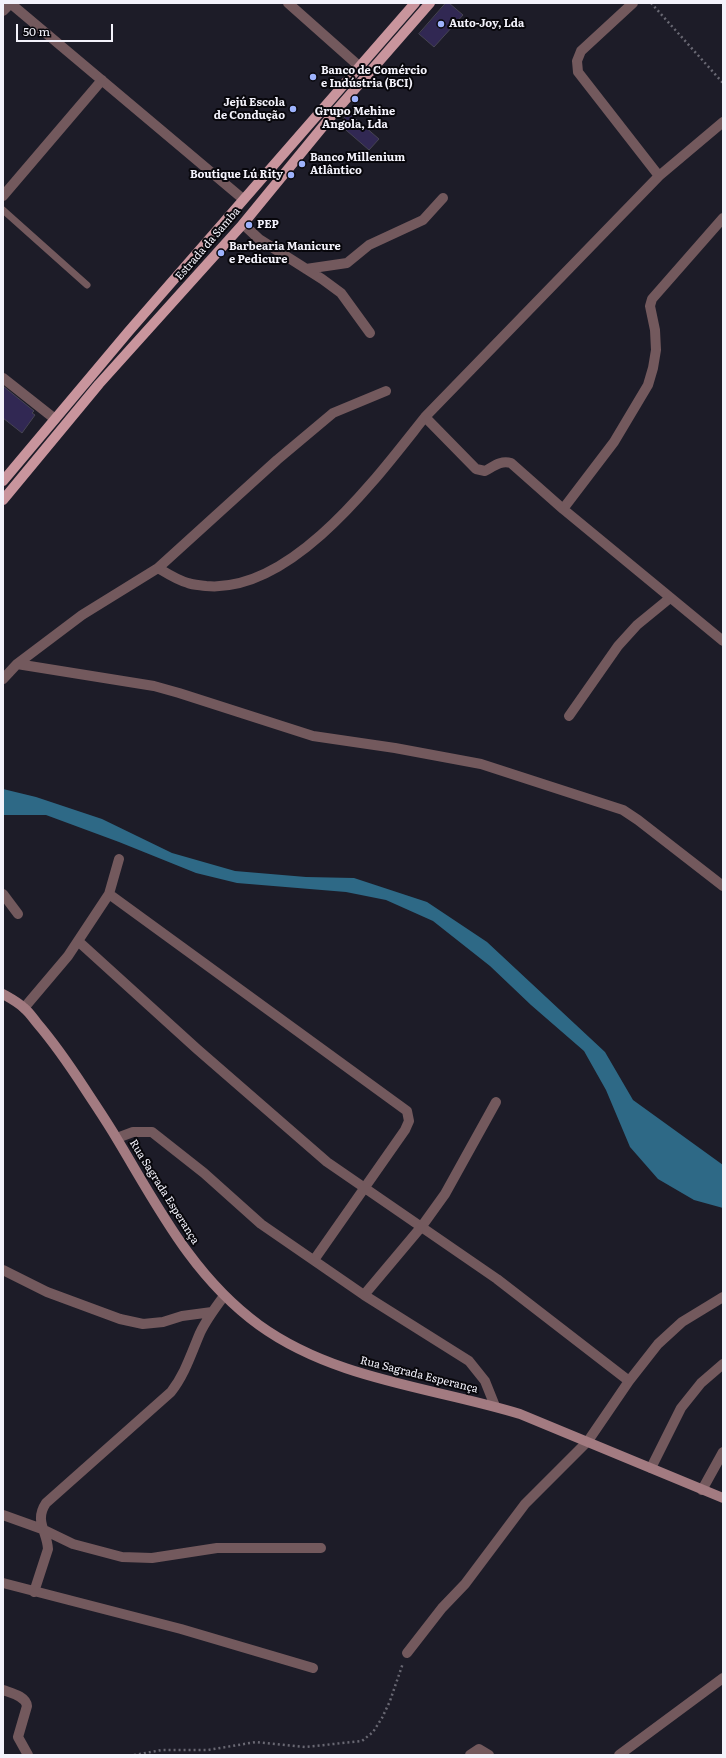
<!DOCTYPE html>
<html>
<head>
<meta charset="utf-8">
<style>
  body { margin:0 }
  #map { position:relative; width:726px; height:1758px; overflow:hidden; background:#1d1c28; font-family:Literata,serif }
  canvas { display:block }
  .frame { position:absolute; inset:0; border:4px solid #f3f2fb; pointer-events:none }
  .scale { position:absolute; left:16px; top:24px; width:97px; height:18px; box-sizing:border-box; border:2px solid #f3f2fb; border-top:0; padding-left:5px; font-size:12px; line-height:14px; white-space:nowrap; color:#f3f2fb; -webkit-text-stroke:3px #08070c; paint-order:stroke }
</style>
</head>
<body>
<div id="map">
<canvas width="726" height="1758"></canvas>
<div class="frame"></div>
<div class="scale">50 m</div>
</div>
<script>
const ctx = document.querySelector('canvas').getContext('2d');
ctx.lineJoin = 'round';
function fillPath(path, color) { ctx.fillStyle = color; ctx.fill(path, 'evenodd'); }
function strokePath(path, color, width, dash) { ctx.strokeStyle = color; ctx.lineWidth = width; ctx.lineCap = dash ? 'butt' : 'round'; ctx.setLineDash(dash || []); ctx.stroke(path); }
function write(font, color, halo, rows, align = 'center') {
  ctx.font = font + ' Literata,serif'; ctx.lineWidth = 4; ctx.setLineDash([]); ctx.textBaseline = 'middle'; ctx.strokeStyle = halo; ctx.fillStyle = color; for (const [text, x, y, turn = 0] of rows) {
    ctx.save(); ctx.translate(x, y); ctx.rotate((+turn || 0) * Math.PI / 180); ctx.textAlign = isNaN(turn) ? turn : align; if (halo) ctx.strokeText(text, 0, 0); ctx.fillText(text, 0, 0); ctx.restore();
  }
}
const water = new Path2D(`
  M3,789L36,797L102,819L172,853L235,871L306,877L354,878L427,902L487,942L605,1052L633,1100L723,1165V1208L694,1200L658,1179L630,1147L606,1090L584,1051L531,1005L490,966L433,921L386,900L346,892L237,883L196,873L119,842L46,815H3Z`);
const building = new Path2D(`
  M446,3H449L463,15L434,47L419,34Z
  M349,113L379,139L369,150L339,124Z
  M3,386L34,411L32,413L35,415L22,433L3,418Z`);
const path = new Path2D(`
  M651,3L723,83
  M134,1755L162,1750H208L256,1742L305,1747L362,1741L373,1732L382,1718L390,1701L403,1663`);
const lane = new Path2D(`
  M3,210L87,285`);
const street = new Path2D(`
  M10,3L243,199
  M288,3L360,67
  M633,3L581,51L577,61L578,72L659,176
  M3,11L11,3
  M3,196L102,80
  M243,224L259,239L322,279L341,293L370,333
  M306,269L347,263L369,245L423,220L443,198
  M3,378L55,419
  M425,417L476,469L485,471C494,466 501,460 511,463L563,509L723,641
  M563,509L614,442L648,385L653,368L656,350L655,330L650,306L652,299L723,218
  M158,568C168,574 177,580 188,583C193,585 200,585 206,586C292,594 377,477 425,417L659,176L723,122
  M17,664L154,686L179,693L313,736L395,748L481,764L623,810L638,820L723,886
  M3,679L17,664L82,615L158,568L277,460L333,413L386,391
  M569,716L618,646L637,625L670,598
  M3,894L18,914
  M109,894L407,1111L409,1121L405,1130L314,1260
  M78,941L197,1049L327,1162L497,1279L629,1381
  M24,1008L68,956L109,894L119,859
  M117,1138L133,1132H152L204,1173L261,1224L364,1295L469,1361L485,1381L495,1406
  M3,1270L47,1292L120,1319L143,1324L163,1322L182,1316L212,1312
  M364,1295L422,1226L445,1194L496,1102
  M651,1468L681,1408L701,1383L723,1364
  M702,1490L723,1452
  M3,1515L42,1529L73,1544L122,1557L152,1558L217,1548H321
  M3,1583L181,1629L313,1668
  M34,1592L48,1549C47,1531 34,1521 46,1503L171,1392C185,1374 191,1354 200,1333C206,1320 215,1308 224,1296
  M407,1653L442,1608L465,1584L525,1504L588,1441L629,1381L658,1344L682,1322L723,1297
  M3,1690C11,1693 26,1696 27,1706L18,1737L28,1755
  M470,1755L479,1749L489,1755
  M619,1755L723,1678`);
const secondary = new Path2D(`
  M3,994C10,998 18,1002 24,1008C29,1012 33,1018 37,1023C55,1044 70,1066 85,1089C96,1106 107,1122 117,1139C158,1207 193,1277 259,1325C335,1380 432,1387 520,1414L723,1498`);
const primary = new Path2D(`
  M3,481L129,331L415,3
  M3,500L99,384L243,224L334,113L430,3`);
const markers = [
  [441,24,4,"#9eb3fd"],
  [313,77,4,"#9eb3fd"],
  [355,99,4,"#9eb3fd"],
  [293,109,4,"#9eb3fd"],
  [302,164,4,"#9eb3fd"],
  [291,175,4,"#9eb3fd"],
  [249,225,4,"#9eb3fd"],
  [221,253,4,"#9eb3fd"]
];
const poiNames = [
  ["Auto-Joy, Lda",449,24],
  ["Banco de Comércio",321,71],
  ["e Indústria (BCI)",321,84],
  ["Jejú Escola",285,103,"right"],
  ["de Condução",285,116,"right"],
  ["Grupo Mehine",355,112,"center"],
  ["Angola, Lda",355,125,"center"],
  ["Banco Millenium",310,158],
  ["Atlântico",310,171],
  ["Boutique Lú Rity",283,175,"right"],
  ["PEP",257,225],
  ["Barbearia Manicure",229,247],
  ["e Pedicure",229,260]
];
const streetNames = [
  ["Estrada da Samba",208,244,-49],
  ["Rua Sagrada Esperança",164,1192,58],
  ["Rua Sagrada Esperança",419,1375,14]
];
fillPath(water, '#2e6986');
fillPath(building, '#312853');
strokePath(building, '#464452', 1);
strokePath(path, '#696873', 2.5, [2, 3]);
strokePath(lane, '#73595d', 7);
strokePath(street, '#73595d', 10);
strokePath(secondary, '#a37b81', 10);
strokePath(primary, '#c9959d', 10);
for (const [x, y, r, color] of markers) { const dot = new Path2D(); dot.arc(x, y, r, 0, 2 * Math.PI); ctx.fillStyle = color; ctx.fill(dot); strokePath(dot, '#08070c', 1.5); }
write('bold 11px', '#f3f2fb', '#08070c', poiNames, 'left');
write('11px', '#f3f2fb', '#08070c', streetNames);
</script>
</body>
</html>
